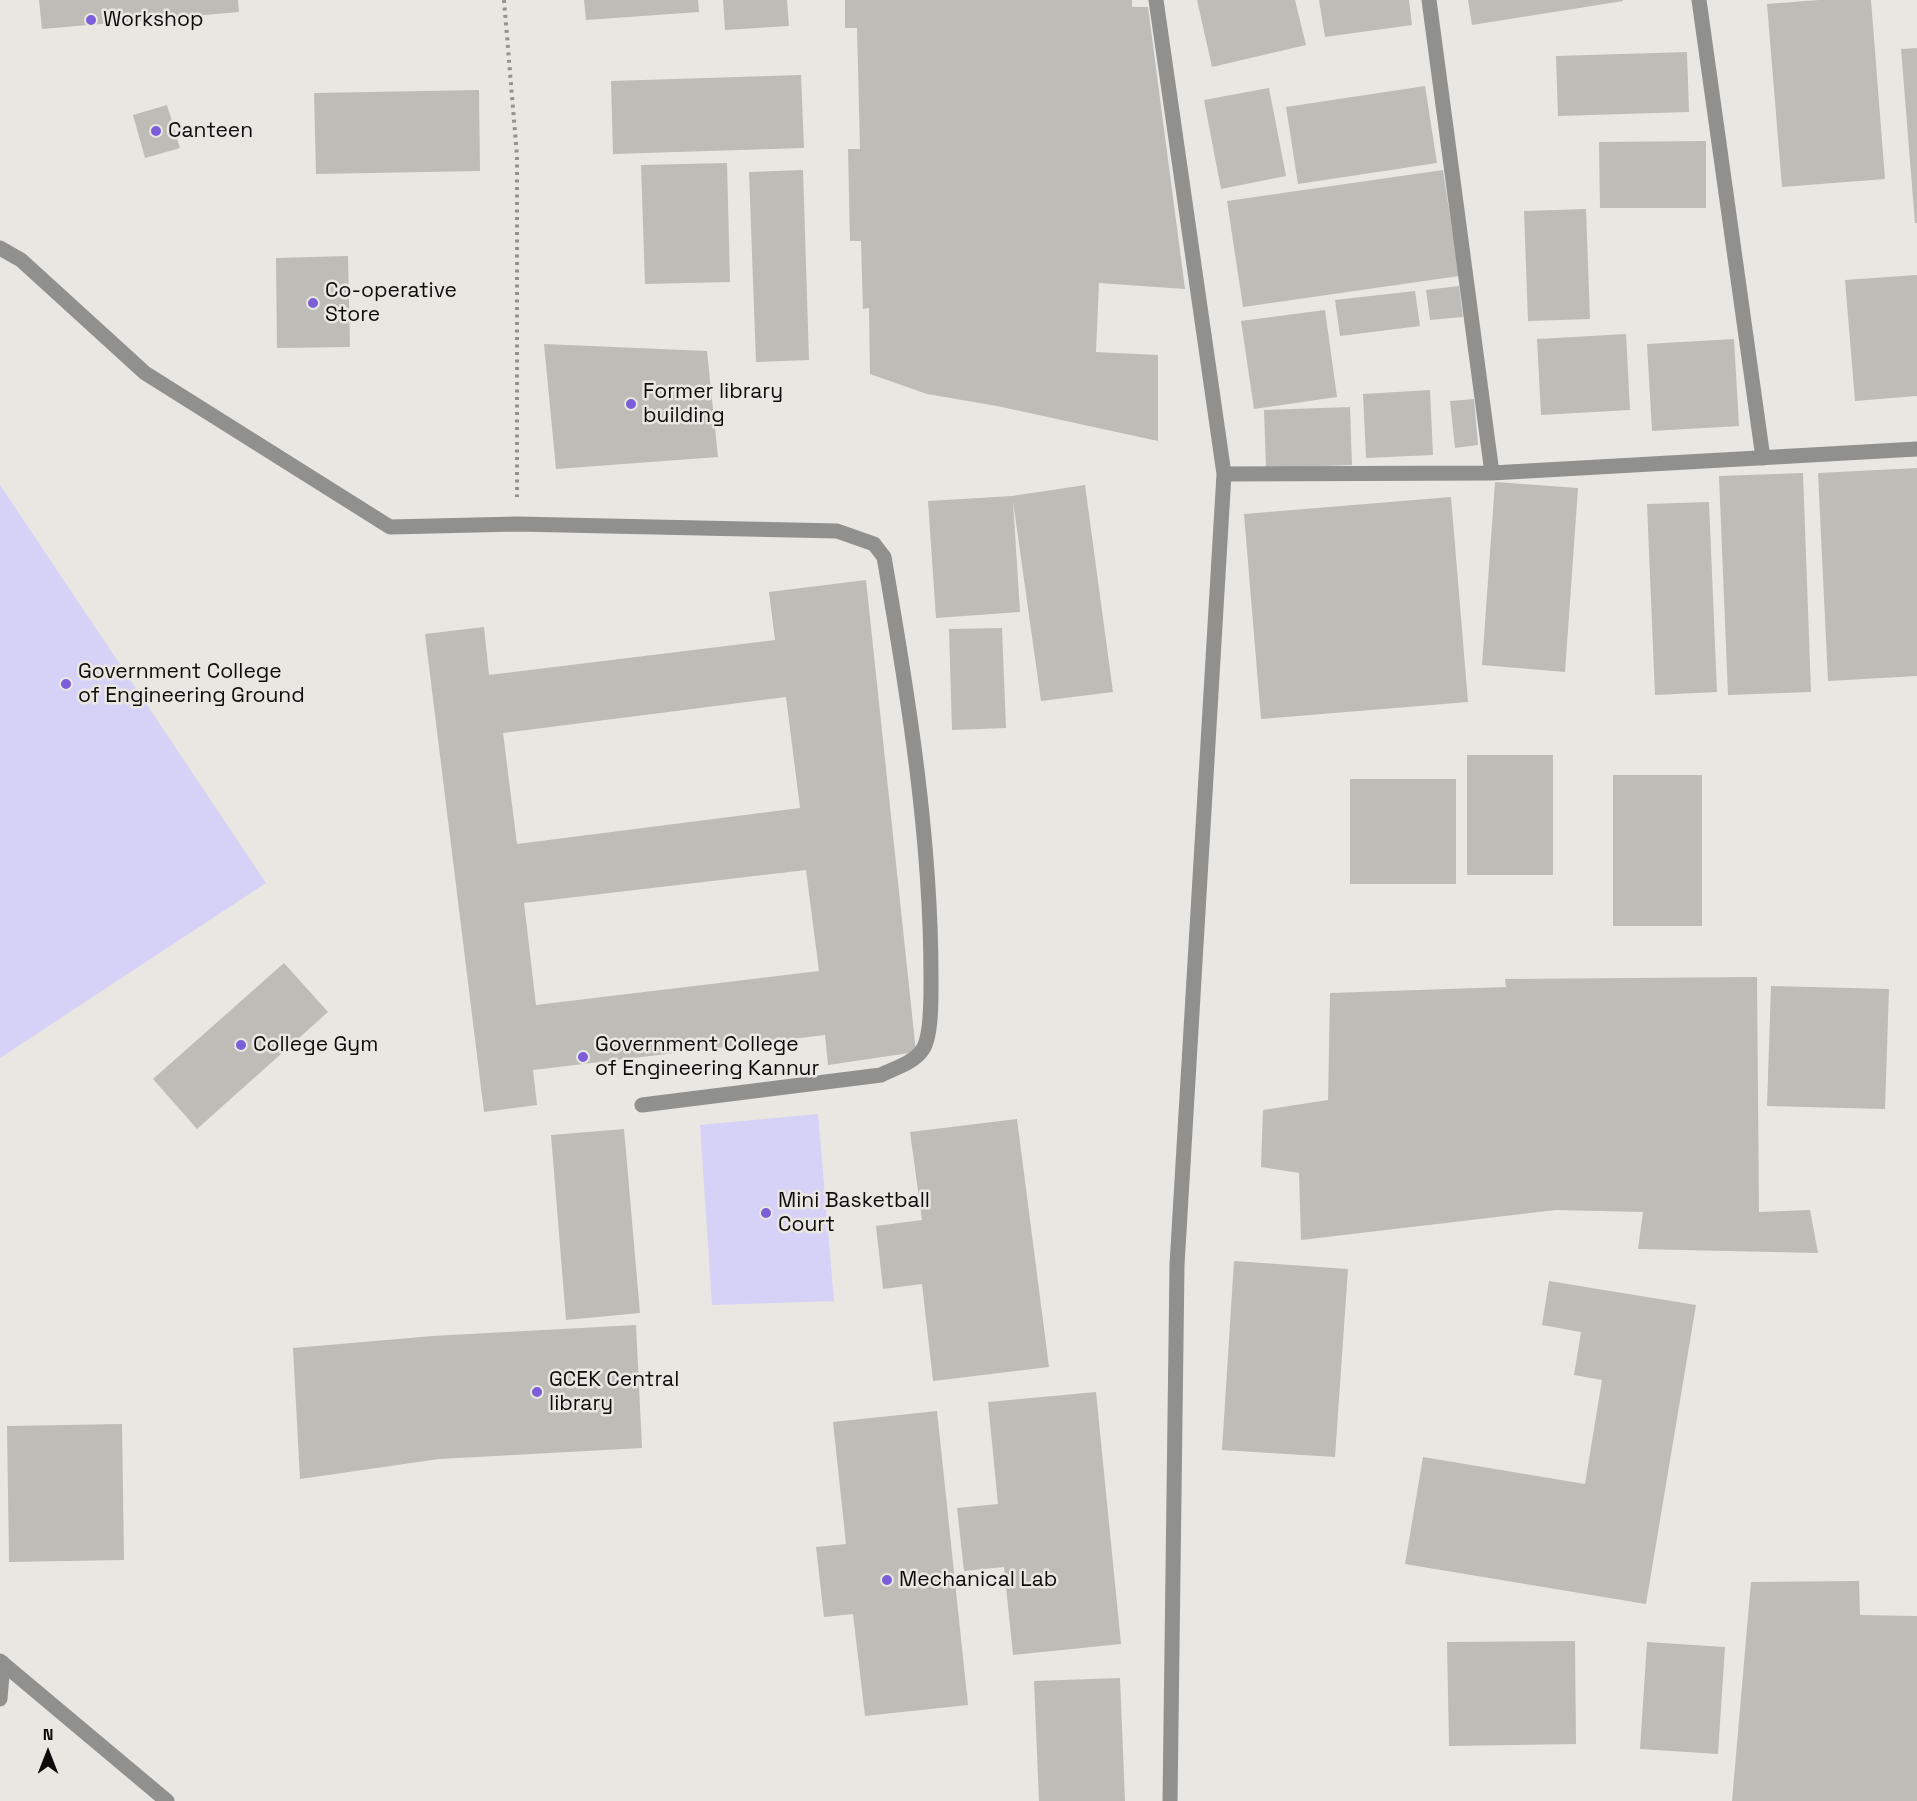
<!DOCTYPE html>
<html>
<head>
<meta charset="utf-8">
<style>
  body { margin:0 }
  #map { position:relative; width:1917px; height:1801px; overflow:hidden; background:#e9e7e1; font-family:"Space Grotesk",sans-serif }
  canvas { display:block }
  .north { position:absolute; left:18px; top:1723px; width:60px; height:60px; -webkit-text-stroke:4px #e9e7e1; paint-order:stroke; rotate:0deg; font-size:16px; font-weight:700; line-height:24px; text-align:center; color:#0d0c0a }
  .north::after { content:''; display:block; margin:auto; width:21px; height:27px; background:#0d0c0a; clip-path:polygon(50% 0,100% 100%,50% 72%,0 100%) }
</style>
</head>
<body>
<div id="map">
<canvas width="1917" height="1801"></canvas>
<div class="north">N</div>
</div>
<script>
const ctx = document.querySelector('canvas').getContext('2d');
ctx.lineJoin = 'round';
function fillPath(path, color) { ctx.fillStyle = color; ctx.fill(path, 'evenodd'); }
function strokePath(path, color, width, dash) { ctx.strokeStyle = color; ctx.lineWidth = width; ctx.lineCap = dash ? 'butt' : 'round'; ctx.setLineDash(dash || []); ctx.stroke(path); }
function write(font, color, halo, rows, align = 'center') {
  ctx.font = font + ' "Space Grotesk",sans-serif'; ctx.lineWidth = 5; ctx.setLineDash([]); ctx.textBaseline = 'middle'; ctx.strokeStyle = halo; ctx.fillStyle = color; for (const [text, x, y, turn = 0] of rows) {
    ctx.save(); ctx.translate(x, y); ctx.rotate((+turn || 0) * Math.PI / 180); ctx.textAlign = isNaN(turn) ? turn : align; if (halo) ctx.strokeText(text, 0, 0); ctx.fillText(text, 0, 0); ctx.restore();
  }
}
const green = new Path2D(`
  M0,485L266,883L0,1058Z
  M818,1114L834,1301L712,1305L700,1125Z`);
const building = new Path2D(`
  M39,0H238L239,12L42,29Z
  M584,0H698L699,12L586,20Z
  M723,0H787L789,26L725,30Z
  M845,0H1132V7H1148L1185,289L1099,283L1096,352L1158,355V441L997,406L927,394L870,374L869,308L863,309L861,241H850L848,149H860L857,28H845Z
  M1197,0H1295L1306,45L1212,67Z
  M1319,0H1409L1412,25L1325,37Z
  M1468,0H1623V1L1472,25Z
  M1819,0H1871L1885,179L1782,187L1767,4Z
  M1917,48V223H1915L1901,49Z
  M1687,52L1689,112L1558,116L1556,56Z
  M801,75L804,148L613,154L611,81Z
  M1425,86L1437,163L1298,184L1286,107Z
  M1269,88L1286,176L1221,189L1204,100Z
  M479,90L480,171L316,174L314,93Z
  M167,105L180,148L145,158L133,115Z
  M1706,141V208H1600L1599,142Z
  M727,163L730,282L645,284L641,165Z
  M803,170L809,360L756,362L749,172Z
  M1443,170L1459,276L1243,307L1227,201Z
  M1586,209L1590,319L1528,321L1524,211Z
  M348,256L350,347L277,348L276,258Z
  M1917,275V396L1855,401L1845,280Z
  M1459,286L1463,317L1430,320L1426,290Z
  M1415,291L1420,326L1340,336L1335,300Z
  M1325,310L1337,397L1254,409L1241,321Z
  M1626,334L1630,410L1541,415L1537,339Z
  M1734,339L1739,426L1652,431L1647,344Z
  M544,344L707,351L718,457L556,469Z
  M1430,390L1433,455L1366,458L1363,394Z
  M1474,399L1478,445L1455,448L1450,401Z
  M1350,407L1352,465L1266,468L1264,410Z
  M1917,468V676L1828,681L1818,473Z
  M1803,473L1811,692L1728,695L1719,476Z
  M1495,482L1578,488L1565,672L1482,665Z
  M1085,485L1113,692L1041,701L1013,501L1020,612L936,618L928,501L1012,496Z
  M1451,497L1468,702L1261,719L1244,514Z
  M1709,502L1717,692L1655,695L1647,504Z
  M866,580L916,1052L828,1065L825,1035L533,1070L537,1105L484,1112L425,634L484,627L489,675L775,640L769,592ZM786,697L800,808L517,844L503,733ZM806,870L819,971L536,1005L524,903Z
  M1002,628L1006,728L952,730L949,629Z
  M1467,755H1553V875H1467Z
  M1613,775H1702V926H1613Z
  M1350,779H1456V884H1350Z
  M284,963L328,1012L197,1129L153,1079Z
  M1757,977L1759,1212L1810,1210L1818,1253L1638,1249L1643,1212L1556,1210L1301,1240L1299,1173L1261,1167L1263,1110L1328,1100L1330,993L1506,987L1505,979Z
  M1771,986L1889,989L1885,1109L1767,1106Z
  M1017,1119L1049,1367L933,1381L922,1284L883,1289L876,1226L922,1220L910,1132Z
  M624,1129L640,1313L566,1320L551,1135Z
  M1234,1261L1348,1269L1335,1457L1222,1450Z
  M1549,1281L1696,1305L1646,1604L1405,1564L1423,1457L1585,1484L1602,1380L1574,1375L1581,1332L1542,1325Z
  M636,1325L642,1448L439,1459L300,1479L293,1348L433,1336Z
  M1096,1392L1121,1644L1013,1655L1004,1567L964,1571L957,1508L998,1504L988,1402Z
  M937,1411L968,1705L865,1716L853,1614L824,1617L816,1547L846,1544L833,1422Z
  M122,1424L124,1560L9,1562L7,1426Z
  M1859,1581L1860,1615L1917,1616V1801H1732L1751,1582Z
  M1575,1641L1576,1744L1449,1746L1447,1642Z
  M1647,1642L1725,1647L1718,1754L1640,1749Z
  M1120,1678L1125,1801H1039L1034,1681Z`);
const path = new Path2D(`
  M504,0L517,156V497`);
const minor = new Path2D(`
  M1156,0L1224,474L1177,1265L1170,1801
  M1429,0L1492,473
  M1699,0L1763,458
  M0,248L21,260L145,373L390,527L517,524L837,531L874,544L884,557C908,695 931,837 931,977C931,995 932,1035 923,1049C914,1063 895,1068 881,1075L642,1105
  M1224,474L1492,473L1917,449
  M0,1661L167,1801
  M0,1699L3,1663`);
const markers = [
  [91,20,6,"#7c5ed8"],
  [156,131,6,"#7c5ed8"],
  [313,303,6,"#7c5ed8"],
  [631,404,6,"#7c5ed8"],
  [66,684,6,"#7c5ed8"],
  [241,1045,6,"#7c5ed8"],
  [583,1057,6,"#7c5ed8"],
  [766,1213,6,"#7c5ed8"],
  [537,1392,6,"#7c5ed8"],
  [887,1580,6,"#7c5ed8"]
];
const poiNames = [
  ["Workshop",103,20],
  ["Canteen",168,131],
  ["Co-operative",325,291],
  ["Store",325,315],
  ["Former library",643,392],
  ["building",643,416],
  ["Government College",78,672],
  ["of Engineering Ground",78,696],
  ["College Gym",253,1045],
  ["Government College",595,1045],
  ["of Engineering Kannur",595,1069],
  ["Mini Basketball",778,1201],
  ["Court",778,1225],
  ["GCEK Central",549,1380],
  ["library",549,1404],
  ["Mechanical Lab",899,1580]
];
fillPath(green, '#d6d1f6');
fillPath(building, '#bebcb7');
strokePath(path, '#93928d', 4, [3, 4.5]);
strokePath(minor, '#90908d', 15);
for (const [x, y, r, color] of markers) { const dot = new Path2D(); dot.arc(x, y, r, 0, 2 * Math.PI); ctx.fillStyle = color; ctx.fill(dot); strokePath(dot, '#e9e7e1', 2); }
write('21px', '#0d0c0a', '#e9e7e1', poiNames, 'left');
</script>
</body>
</html>
